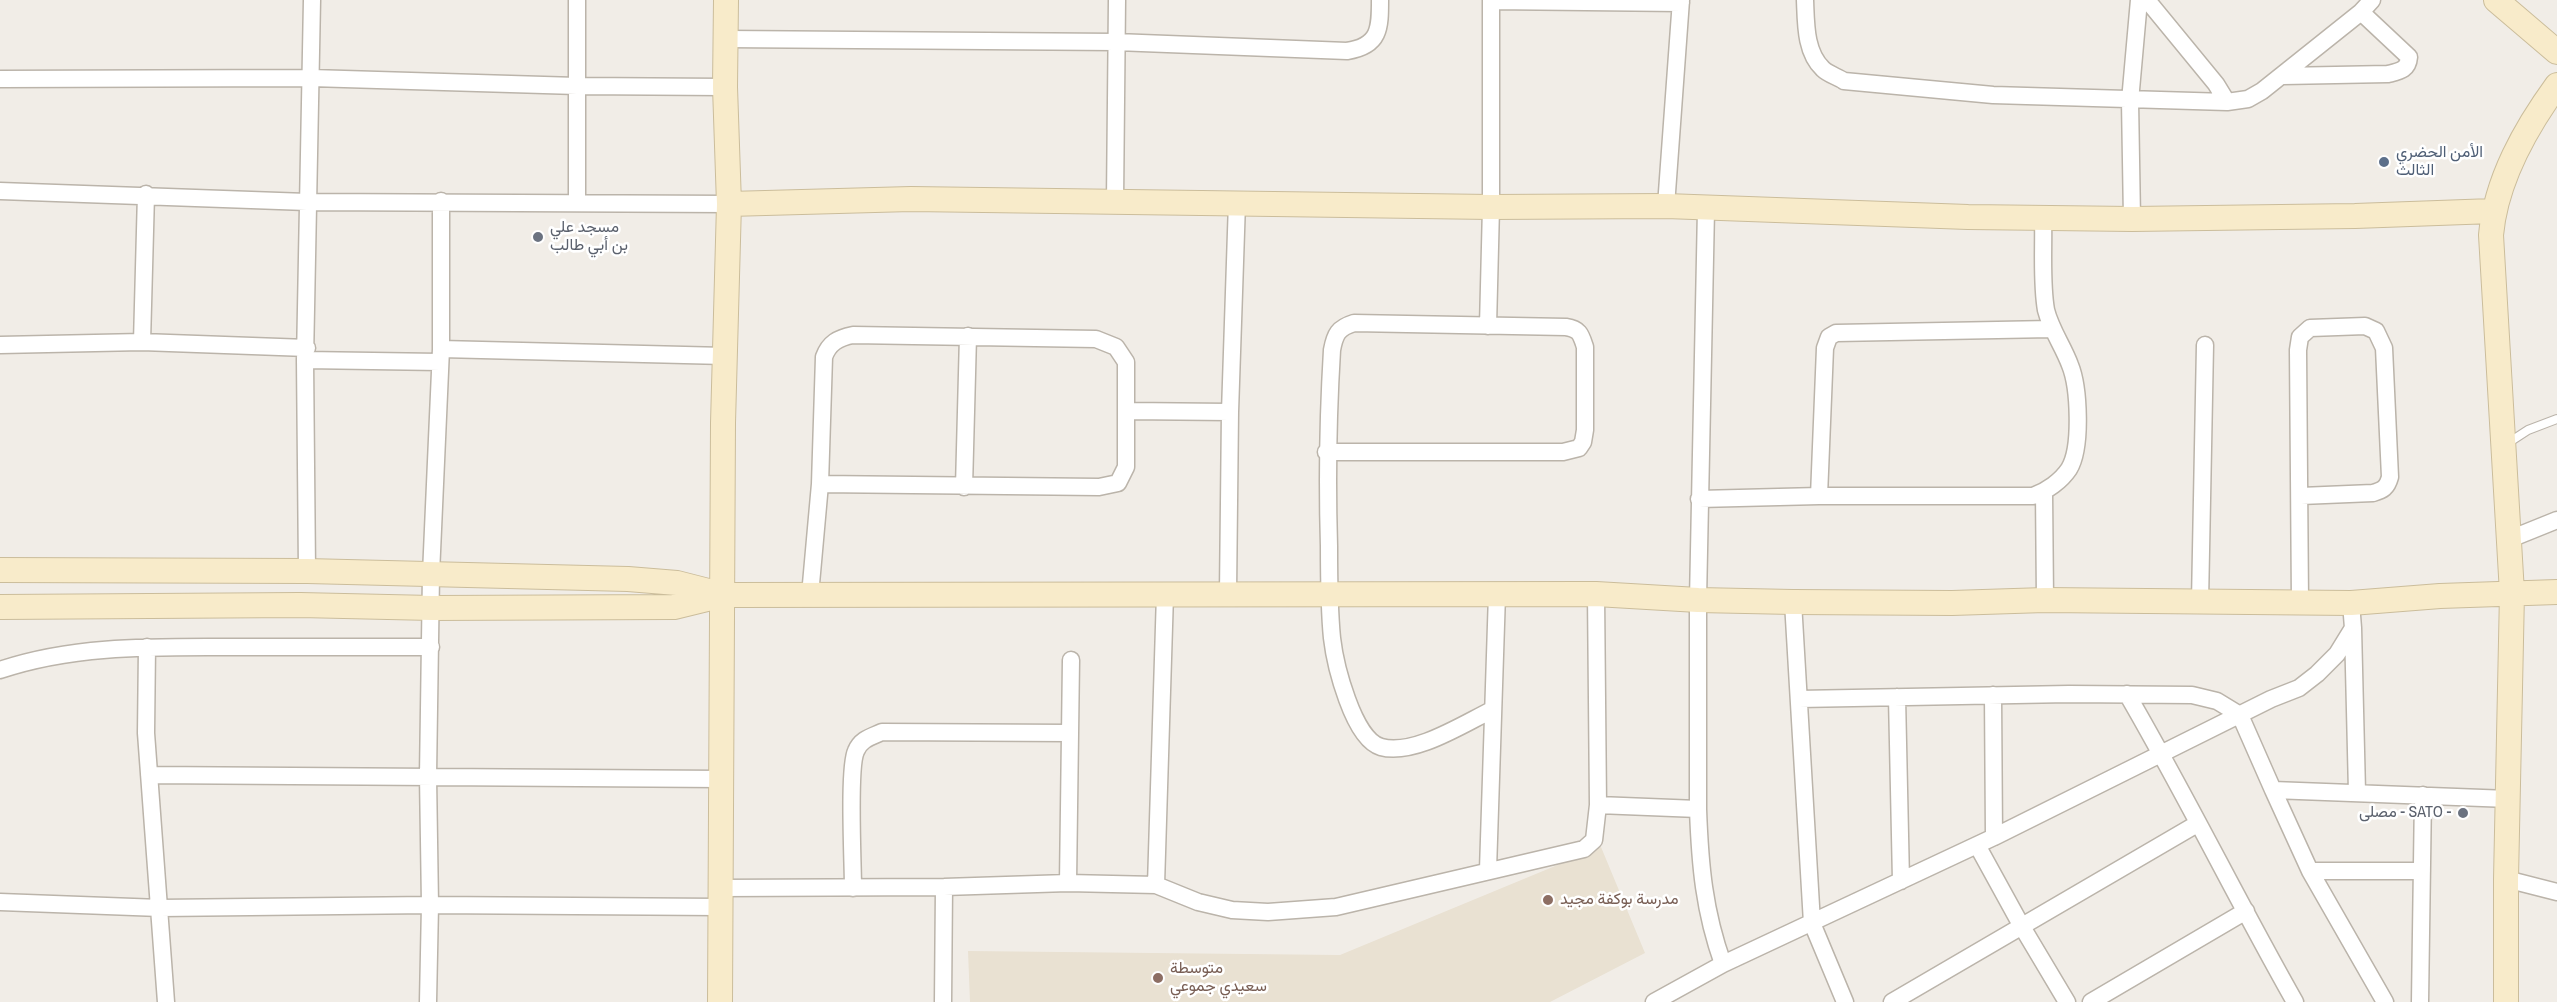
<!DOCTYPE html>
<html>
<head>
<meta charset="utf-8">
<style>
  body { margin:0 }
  canvas { display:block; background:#f1ede7 }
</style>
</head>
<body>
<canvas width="2557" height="1002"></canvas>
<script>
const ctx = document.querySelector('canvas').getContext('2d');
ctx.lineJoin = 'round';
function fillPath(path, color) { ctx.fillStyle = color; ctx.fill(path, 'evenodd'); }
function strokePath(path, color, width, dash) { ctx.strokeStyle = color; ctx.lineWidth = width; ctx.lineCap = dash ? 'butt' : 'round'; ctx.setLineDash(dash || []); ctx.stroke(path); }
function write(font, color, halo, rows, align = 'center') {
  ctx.font = font + ' "Archivo Narrow",Vazirmatn,sans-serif'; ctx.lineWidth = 5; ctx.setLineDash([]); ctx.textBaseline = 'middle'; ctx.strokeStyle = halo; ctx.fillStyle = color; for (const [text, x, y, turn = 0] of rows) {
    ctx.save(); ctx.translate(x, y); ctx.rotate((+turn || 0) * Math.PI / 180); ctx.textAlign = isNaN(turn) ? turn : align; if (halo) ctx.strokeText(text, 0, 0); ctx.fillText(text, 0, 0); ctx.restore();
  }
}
const education = new Path2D(`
  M1601,847L1645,953L1550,1002H970L968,951L1340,955Z`);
const lane = new Path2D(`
  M2508,443L2528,430L2557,419`);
const street = new Path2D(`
  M1805,0C1806,23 1805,52 1823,69C1828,74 1838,77 1844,81L1993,95L2227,102L2216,84L2147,0
  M1491,1L1681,3
  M726,39L1116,42L1347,51C1380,46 1380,28 1380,0
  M2283,76L2388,74C2400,71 2408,70 2409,57L2361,12
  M0,79L311,78L577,86L725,87
  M2227,102L2248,99L2262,91L2361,12L2372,0
  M0,191L307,202L729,204
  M1115,201L1117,0
  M577,203V0
  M1666,206L1681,0
  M2132,219L2130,101L2139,0
  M1488,326L1491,207V0
  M142,342L146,194
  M0,345L142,342L307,348
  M441,349L725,356
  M305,360L440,362
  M1127,411L1230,412
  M1326,452H1563L1579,448L1583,442L1585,430V347C1581,335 1580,329 1566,327L1354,323C1338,328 1335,334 1332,350C1328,416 1327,480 1329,546C1329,577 1329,608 1332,638C1335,664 1353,739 1381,747C1414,756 1463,724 1492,710
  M964,487L968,336
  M2044,492L2045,600
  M1819,496L1825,348L1829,337L1836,333L2051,329
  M1699,499L1819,496H2033C2047,491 2061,481 2069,469C2082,448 2079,387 2070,365C2063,346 2051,330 2046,310C2041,282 2044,246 2043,218
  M2510,539L2557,520
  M307,571L305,360L312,0
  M1228,593L1230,412L1237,202
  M810,595L820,484L824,357C829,343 838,338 853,335L1096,339L1116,347L1126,362V467L1118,483L1099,487L820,484
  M1793,602L1812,923L1845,1002
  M2200,602L2205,345
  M2300,603L2298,350L2300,337L2310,328L2365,326L2376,331L2384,348L2390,477C2387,488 2383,490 2373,493L2301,496
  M2353,628L2357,792
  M147,647L146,733L166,1002
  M0,670C74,645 153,647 230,647C297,647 364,647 431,647
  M2127,694C2186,795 2237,900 2295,1002
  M1993,695L1994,837
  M1897,697L1901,881
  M1799,699L2069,694L2192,695L2217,701L2240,715L2273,790L2509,799
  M149,775L722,779
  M2273,790L2310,871L2385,1002
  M1598,805L1698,809C1700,865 1704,911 1723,964
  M1698,809V600L1706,209
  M1977,845L2021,925L2067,1002
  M1488,870L1497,594
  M2310,871H2422
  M2506,879L2557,892
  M1068,883L1071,660
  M1156,885L1165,594
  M721,888L944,887L1068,883L1156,885L1198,902L1232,910L1268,912L1336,907L1584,849L1594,840L1598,805L1596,594
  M853,888C853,862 848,768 856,751C861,739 871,737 882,732L1070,733
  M0,902L160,908L430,905L720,907
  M428,1002L430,905L428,776L431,574L441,349V201
  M943,1002L944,887
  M1654,1002L1723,964L1994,837L2271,699L2299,688L2317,674L2337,654L2353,628L2351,603
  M1892,1002L2197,824
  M2091,1002L2246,911
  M2420,1002L2423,795`);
const secondary = new Path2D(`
  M2496,0L2557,52
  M729,204L911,199L1491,207L1666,206L1968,217L2132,219L2355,216L2493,211
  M0,570L307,571L628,579L677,583L720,594
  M0,607L300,605L432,608L674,607L723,595L1596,594L1698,600L1793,602L1952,603L2045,600L2351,603L2440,596L2557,592
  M720,1002L723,423L729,204L725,87L726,0
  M2506,1002V879L2512,593L2491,235C2496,180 2525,129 2557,85`);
const markers = [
  [2384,162,6,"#5c6f8a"],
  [538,237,6,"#6b7280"],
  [2463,813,6,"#6b7280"],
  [1548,900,6,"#8d6e63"],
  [1158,978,6,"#8d6e63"]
];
const serviceNames = [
  ["الأمن الحضري",2396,153],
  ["الثالث",2396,171]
];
const worshipNames = [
  ["مسجد علي",550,228],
  ["بن أبي طالب",550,246],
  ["مصلى - SATO -",2451,813,"right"]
];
const educationNames = [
  ["مدرسة بوكفة مجيد",1560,900],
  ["متوسطة",1170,969],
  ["سعيدي جموعي",1170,987]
];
fillPath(education, '#e9e1d2');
strokePath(lane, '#bbb4aa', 10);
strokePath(street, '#bbb4aa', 19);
strokePath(secondary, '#cbbd9b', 26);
strokePath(lane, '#fff', 8);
strokePath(street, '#fff', 16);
strokePath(secondary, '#f8ebca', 24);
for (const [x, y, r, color] of markers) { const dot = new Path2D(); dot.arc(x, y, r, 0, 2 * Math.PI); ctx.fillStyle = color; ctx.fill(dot); strokePath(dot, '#fff', 2); }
write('16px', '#4e5e75', '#fff', serviceNames, 'left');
write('16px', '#5b616d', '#fff', worshipNames, 'left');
write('16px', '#785e54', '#fff', educationNames, 'left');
</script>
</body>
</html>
